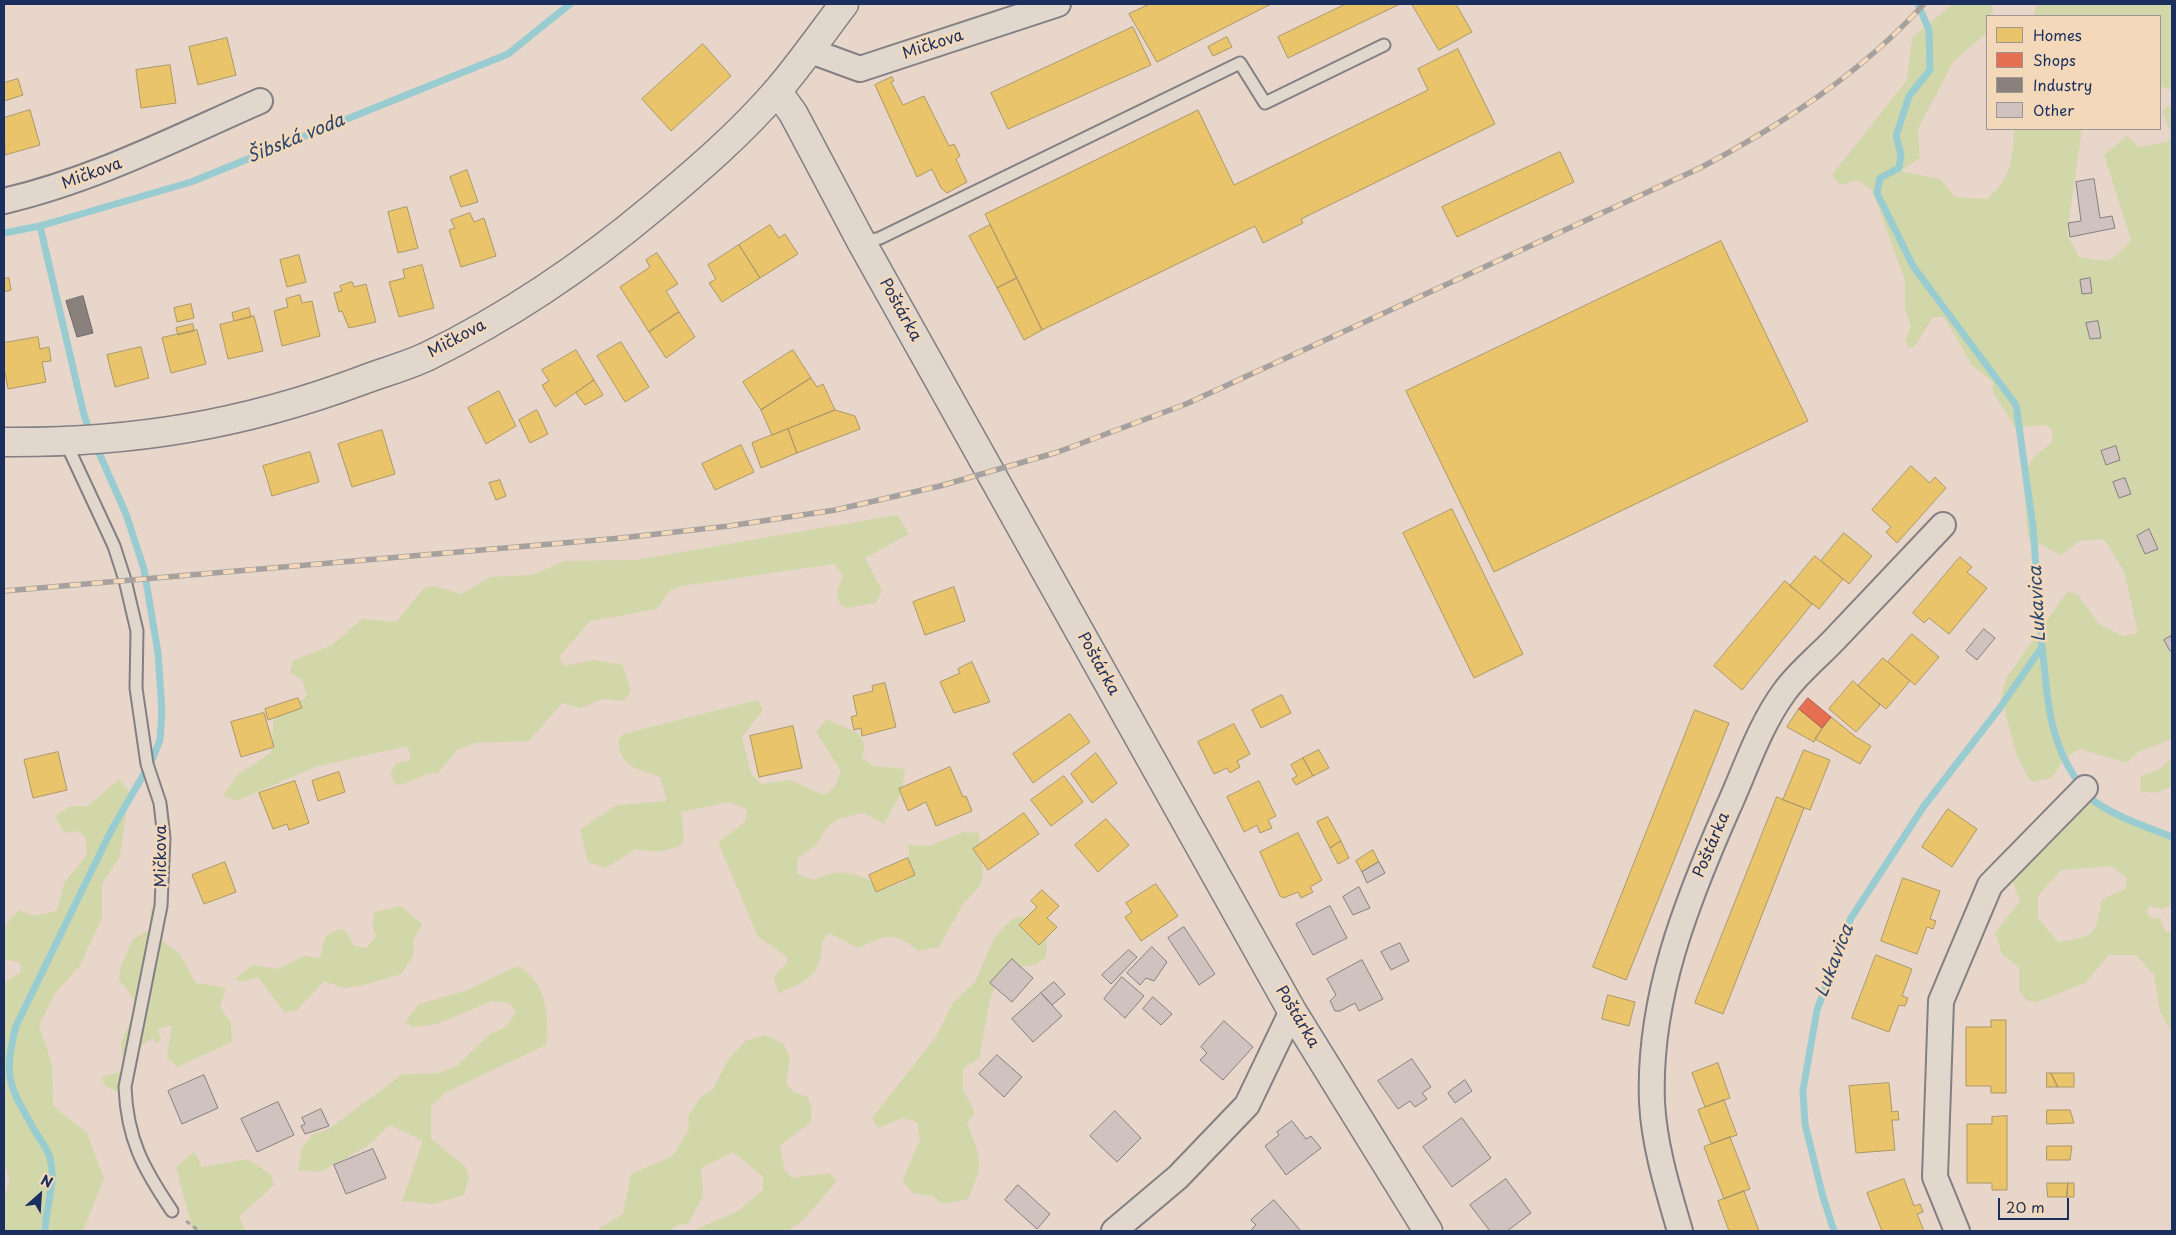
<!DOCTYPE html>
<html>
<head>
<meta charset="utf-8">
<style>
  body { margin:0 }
  #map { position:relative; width:2176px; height:1235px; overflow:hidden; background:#e7d6c9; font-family:"Playpen Sans",sans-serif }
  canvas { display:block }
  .frame { position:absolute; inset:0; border:5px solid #1b2f5e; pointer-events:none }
  .legend { position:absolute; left:1986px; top:15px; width:175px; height:115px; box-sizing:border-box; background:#f3d9ba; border:1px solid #9d9595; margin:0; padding:6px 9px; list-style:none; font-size:15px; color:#1b2f5e }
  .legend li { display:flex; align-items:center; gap:10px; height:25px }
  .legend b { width:25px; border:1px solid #9d9595 }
  .north { position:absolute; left:15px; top:1170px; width:50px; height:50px; -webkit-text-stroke:4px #f3d9ba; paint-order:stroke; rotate:26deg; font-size:14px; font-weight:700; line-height:20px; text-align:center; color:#1b2f5e }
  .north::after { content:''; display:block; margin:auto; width:18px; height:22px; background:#1b2f5e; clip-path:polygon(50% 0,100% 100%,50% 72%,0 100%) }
  .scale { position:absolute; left:1998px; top:1198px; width:71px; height:22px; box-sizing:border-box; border:2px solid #1b2f5e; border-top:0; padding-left:6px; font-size:15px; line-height:18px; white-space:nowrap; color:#1b2f5e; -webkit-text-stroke:4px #f3d9ba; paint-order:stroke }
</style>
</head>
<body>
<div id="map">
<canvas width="2176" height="1235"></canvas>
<div class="frame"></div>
<ul class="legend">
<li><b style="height:14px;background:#e9c46a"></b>Homes</li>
<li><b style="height:14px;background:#e76f51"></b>Shops</li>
<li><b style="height:14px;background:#8a817c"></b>Industry</li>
<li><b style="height:14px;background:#cfc2bf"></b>Other</li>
</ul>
<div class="north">N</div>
<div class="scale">20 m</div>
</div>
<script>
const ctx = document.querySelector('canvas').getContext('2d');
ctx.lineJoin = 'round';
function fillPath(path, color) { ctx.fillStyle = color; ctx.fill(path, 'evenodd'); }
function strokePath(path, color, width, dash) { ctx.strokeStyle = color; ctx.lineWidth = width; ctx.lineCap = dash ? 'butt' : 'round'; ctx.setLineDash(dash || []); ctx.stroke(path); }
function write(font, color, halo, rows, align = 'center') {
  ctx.font = font + ' "Playpen Sans",sans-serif'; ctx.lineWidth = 5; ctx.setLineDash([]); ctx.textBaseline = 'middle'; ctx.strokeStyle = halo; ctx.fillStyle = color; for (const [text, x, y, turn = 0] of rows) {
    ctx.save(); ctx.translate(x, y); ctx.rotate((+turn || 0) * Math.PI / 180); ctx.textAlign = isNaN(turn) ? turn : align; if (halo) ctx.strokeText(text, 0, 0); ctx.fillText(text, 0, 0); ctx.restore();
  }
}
const green = new Path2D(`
  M1952,4H1989L1992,7L1993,16H1987V33L1953,62L1918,129L1920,158L1900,171L1940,179L1955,197L1987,199C2011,178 2013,159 2014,129H2082L2067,234L2079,257C2109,262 2111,264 2131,240L2104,155L2127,136L2139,147L2168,142L2171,133L2162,111L2172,104V739L2138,752L2127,763L2080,749L2066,757L2051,778L2033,782L2028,777L2017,756L2001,697L2007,677L2067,592L2077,594L2099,624L2123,636L2138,633L2124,571L2104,539L2079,541L2061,555L2028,538L2023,478L2032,459L2051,443L2053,431L2046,425L2015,427L1993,393V382L1972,365L1944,317H1933L1915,346L1908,348L1905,339L1911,327L1905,310V280L1872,190L1857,180L1840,185L1832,175L1907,80L1912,38Z
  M2037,4H2172V90L2160,86V16H2033Z
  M897,515L909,534L865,558L882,590L876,603L848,608L840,605L837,592L843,575L834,564L682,586L669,591L657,609L590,621L559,657L564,666L594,660L623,665L631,691L624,701L602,699L581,708L562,703L529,741L475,743L457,750L438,773C419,772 412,786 395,784L390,773L397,763L411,760L408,746L318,766L236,801L223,796L237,775L271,753L274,719L307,696L302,680L290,672L293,661L332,645L362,619L396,622L424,588L434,586L462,594L490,577L532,575L565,561L635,560Z
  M758,700L763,710L742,737L751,773L761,784L790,780L823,795L834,788L841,771L816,732L827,719L859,734L865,745L862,757L873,766L905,769L902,791L884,824L864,813L840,818L827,827L816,845L798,858L797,874L814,880C844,865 858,875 886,888L905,882L910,867L908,845L929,846L964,832L979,833L983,874L980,886L963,904L939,947L918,951C892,929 887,936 858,948L829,933L822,941C821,976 808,981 778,993L774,977L787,963V957L758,937L718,842L746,821V809L729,802L681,812L684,838L680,846L658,852L635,849L606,868L588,862L580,829L617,805L667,801L660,777C638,769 621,768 618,741L623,734Z
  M2172,757V786L2155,793L2140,791L2141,776L2160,769Z
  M119,779L129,792L120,856L102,884V918L79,967L55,993L39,1025L52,1064L53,1106L87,1133L104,1178L83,1231H4V1201L9,1180L4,1158V983L21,972L20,963L4,959V926L19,910L34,916L57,911L64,883L87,855L86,839L79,831L64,833L55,816L71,806H88Z
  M2076,800L2110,808L2147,829L2172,837V904L2163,909L2149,906L2146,912L2152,919L2160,917L2165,931L2172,932V1033L2160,1011L2154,975L2136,955H2109L2085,983L2037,1002L2027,1001L2019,990V967L2002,954L1995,933L2020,902L2012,879ZM2111,866L2127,878L2125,889L2102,899C2095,936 2096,936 2058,942L2038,918V896L2061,870Z
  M161,900L167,910L158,930L160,939L179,953L196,983L226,988L220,1007L231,1023L232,1042L177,1067L167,1057L172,1025L158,1029L161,1040L156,1043L153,1038C132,1049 129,1067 124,1088L115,1091L104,1085L102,1077L124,1071L121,1042L135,1011L133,997L119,980L120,968L133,939L149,930L151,909Z
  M401,906L422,924L413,941L414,955L401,974L360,986L343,988L324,981L297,1010L285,1013L258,977L241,982L235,979L253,965L279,969L303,956L320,958L325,937L339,929L346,931L354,946L367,948L376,936L372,926L375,912Z
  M1023,916L1035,935L1047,939L1046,957L1037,964L1006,970L991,995L979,1058L963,1069V1089L975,1112L967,1124C982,1161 984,1162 968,1199L944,1204L932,1196L913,1193L902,1181L920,1140L917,1122L903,1118L878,1128L872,1118L935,1038L953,1003L975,982L995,937L1012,919Z
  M518,966C546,981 550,1017 546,1045L446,1092L431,1106V1139L465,1166L469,1178L464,1195L433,1204L402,1201L423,1141L390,1125L366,1147L321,1172L298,1170L302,1148L313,1134L329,1129L403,1074L439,1073L457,1066L490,1034L507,1026L516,1012L509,1003L492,1001L437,1024L413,1027L405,1022L419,1004L465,991Z
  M766,1035L783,1044L790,1056L786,1082L793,1092L808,1097L812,1111L810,1123L780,1145L784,1169L792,1178L829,1173L837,1181L804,1219L788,1231H692L738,1211L763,1190V1177L733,1152L701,1168L703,1196L688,1224L677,1225L670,1231H595L623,1214L631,1174L673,1156L689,1129L688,1116L700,1098L713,1089L728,1060L745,1041Z
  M194,1152L202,1167L248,1159L271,1175L274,1185L239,1217L246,1231H193L176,1167Z`);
const homes = new Path2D(`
  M1150,4H1271L1157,62L1129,14Z
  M1346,4H1400L1288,58L1278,37Z
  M1412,4H1456L1472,32L1439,50Z
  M1133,27L1151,65L1008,129L991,93Z
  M1227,37L1232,47L1213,56L1208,47Z
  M227,38L236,75L198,85L189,47Z
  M703,44L731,76L671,131L642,99Z
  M1458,49L1495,124L1301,219L1303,223L1263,243L1255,226L1042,330L985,214L1198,110L1234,185L1428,90L1418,69Z
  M170,65L176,103L141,108L136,70Z
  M892,77L894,81L891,82L903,105L924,96L949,146L954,144L960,156L956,159L967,182L947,193L941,188L932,169L917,177L875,85Z
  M18,79L23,95L4,101V83Z
  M30,110L40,145L5,155L4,118Z
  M1560,152L1574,182L1457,237L1442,207Z
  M467,170L478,202L461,207L450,177Z
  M407,207L418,248L398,253L388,212Z
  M470,213L474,222L484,218L496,256L461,267L449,230L455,228L451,220Z
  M770,225L779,238L785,234L798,254L760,278L739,245Z
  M990,225L1017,278L997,288L969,236Z
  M1721,241L1808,421L1494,572L1406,391Z
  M739,245L760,278L722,302L709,283L716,279L708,265Z
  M657,253L678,284L666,291L679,312L649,332L620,287L650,267L646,260Z
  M299,255L306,282L287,287L280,260Z
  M422,265L434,308L399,317L389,282L405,278L403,270Z
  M9,278L11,290L4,292V279Z
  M1017,278L1042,330L1024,340L997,288Z
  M352,282L354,287L366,284L376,322L349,328L342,311L339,312L334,293L342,291L340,286Z
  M300,295L302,303L312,301L320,336L282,346L274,311L288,307L286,299Z
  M191,304L194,318L177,322L174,308Z
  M249,308L251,317L234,321L232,313Z
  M679,312L695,337L666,358L649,332Z
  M254,316L263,351L228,359L220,325Z
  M193,324L194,331L178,335L176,328Z
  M197,330L206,364L171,373L162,338Z
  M38,337L40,349L49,347L51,361L42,362L46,382L8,389L4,367V343Z
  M621,342L649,387L625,402L597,356Z
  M141,347L149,378L115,387L107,355Z
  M576,350L594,380L555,407L542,385L549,381L542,370Z
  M793,350L811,378L761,410L743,382Z
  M811,378L817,387L823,384L835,410L772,435L761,410Z
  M594,380L603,395L585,405L576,393Z
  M499,391L516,426L486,444L468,408Z
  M537,410L548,434L530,443L519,420Z
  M835,410L855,416L860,429L797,453L788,429Z
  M788,429L797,453L761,468L752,443Z
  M382,430L395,474L352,487L338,444Z
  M741,445L754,472L715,490L702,464Z
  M310,452L319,482L272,496L263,466Z
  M1911,466L1930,483L1935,477L1946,488L1897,543L1886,532L1891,527L1872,510Z
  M500,480L506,496L496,500L489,483Z
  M1452,509L1523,654L1474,678L1403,533Z
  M1844,533L1872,556L1849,584L1821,561Z
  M1815,556L1843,579L1819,609L1790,586Z
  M1960,557L1972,567L1967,572L1987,588L1949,634L1929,618L1924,623L1913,613Z
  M1785,581L1812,604L1742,690L1714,666Z
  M954,587L965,621L925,635L913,602Z
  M1912,634L1939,657L1915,685L1888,662Z
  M1883,658L1910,681L1886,709L1858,686Z
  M972,662L990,702L954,713L940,682L960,673L958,669Z
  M1853,681L1880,705L1856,732L1829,709Z
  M885,683L896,727L862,736L861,728L854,730L851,717L857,715L853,696L873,691L872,686Z
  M1282,695L1291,713L1261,728L1252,710Z
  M298,698L302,708L268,720L265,709Z
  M1799,709L1822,728L1814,742L1787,727Z
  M1695,710L1729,723L1626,980L1593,967Z
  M264,713L274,747L241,757L231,722Z
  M1070,714L1090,742L1033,783L1013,754Z
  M1831,717L1856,737L1871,746L1860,764L1815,739Z
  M1234,724L1250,754L1237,761L1240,767L1230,773L1227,768L1214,774L1198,742Z
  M793,726L802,768L759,777L750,736Z
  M1319,750L1329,768L1313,776L1303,758Z
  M1804,750L1830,760L1810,810L1783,800Z
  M58,752L67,790L33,798L24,760Z
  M1096,753L1117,783L1092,803L1071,774Z
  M1303,758L1313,776L1296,785L1292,779L1297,776L1291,765Z
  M950,767L963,797L966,796L972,811L936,826L926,802L908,811L899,789Z
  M339,772L345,792L318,801L312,781Z
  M1064,776L1083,802L1051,826L1031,800Z
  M295,781L309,823L289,830L287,824L273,829L259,793Z
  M1259,781L1276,816L1268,820L1272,828L1260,833L1257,825L1244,832L1227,797Z
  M1777,797L1804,808L1723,1014L1695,1003Z
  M1948,809L1977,829L1952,867L1922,847Z
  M1024,813L1039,834L988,870L973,849Z
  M1328,817L1341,841L1330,848L1317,822Z
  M1106,819L1129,845L1098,872L1075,845Z
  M1298,833L1322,880L1310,887L1313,892L1301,898L1298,892L1283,898L1280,896L1260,852Z
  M1341,841L1349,858L1338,864L1330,848Z
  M1373,850L1379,862L1362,872L1356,861Z
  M908,858L915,875L876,892L869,875Z
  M225,862L236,892L204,904L192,875Z
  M1903,878L1940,891L1930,919L1936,921L1933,929L1927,927L1917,954L1881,941Z
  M1156,884L1178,916L1141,941L1125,917L1132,912L1126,903Z
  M1042,890L1059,906L1047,918L1057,927L1039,945L1019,925L1037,907L1031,901Z
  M1876,955L1912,969L1902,996L1908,998L1905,1006L1899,1005L1889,1032L1852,1018Z
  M1608,995L1635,1002L1629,1026L1602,1019Z
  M1991,1020H2006V1093H1991V1086H1966V1027H1991Z
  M1718,1063L1730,1098L1705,1107L1692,1073Z
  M2047,1073H2051L2058,1087H2047Z
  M2051,1073H2074V1087H2058Z
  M1889,1083L1892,1112L1898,1111L1899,1120H1892L1895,1150L1856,1153L1849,1086Z
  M1724,1100L1737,1135L1711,1144L1698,1110Z
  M2047,1110H2070L2074,1123L2047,1124Z
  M2007,1116V1190H1992V1183H1967V1124H1992V1117Z
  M1730,1137L1750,1189L1724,1199L1704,1147Z
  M2047,1146H2072L2070,1160H2047Z
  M1904,1179L1914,1206L1920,1204L1923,1212L1917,1214L1924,1231H1882L1867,1193Z
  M2047,1183H2068L2067,1197H2048Z
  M2068,1183H2074V1197H2067Z
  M1744,1191L1759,1231H1729L1718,1201Z`);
const shops = new Path2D(`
  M1808,698L1831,717L1822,728L1799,709Z`);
const industry = new Path2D(`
  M83,296L93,333L77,337L66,301Z`);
const stream = new Path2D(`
  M40,226L84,415L91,434
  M4,233L40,226L191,182L508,54L570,4
  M2042,647C2048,696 2047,736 2076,779C2080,784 2084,793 2089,797C2110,815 2147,827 2172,837
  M45,1231C45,1208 57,1182 50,1158C48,1149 40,1140 35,1131C10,1087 2,1078 16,1026L87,880L112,829L152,760L160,740L162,712L158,653L144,569L126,514L96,446
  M1834,1231L1823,1197L1805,1124L1803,1090L1817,1010L1851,918L1924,806L1999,709L2042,647L2033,527L2016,405L1913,266L1877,193L1880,178L1899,168L1901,154L1896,136L1909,96L1930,70L1929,30L1918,4`);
const building = new Path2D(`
  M2094,179L2100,218L2112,216L2115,228L2070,237L2068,223L2081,221L2076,182Z
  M2090,278L2092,293L2082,294L2080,280Z
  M2098,321L2101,338L2090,339L2086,323Z
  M2116,446L2120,460L2106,465L2101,451Z
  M2125,478L2131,494L2119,498L2113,482Z
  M2149,529L2158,549L2145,554L2137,536Z
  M1984,629L1995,638L1977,660L1966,651Z
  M2171,636L2172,650L2170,651L2164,640Z
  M1379,862L1385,873L1367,883L1362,872Z
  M1359,887L1370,908L1353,915L1343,897Z
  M1330,906L1347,938L1313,955L1296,924Z
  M1184,927L1215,974L1199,985L1168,938Z
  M1400,943L1409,961L1391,970L1381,952Z
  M1152,947L1167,962L1154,981L1146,978L1140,985L1127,973Z
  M1129,950L1137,957L1111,984L1102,975Z
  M1012,959L1033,978L1012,1002L990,983Z
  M1362,960L1383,999L1359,1011L1355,1003L1340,1011H1335L1330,1001L1336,995L1327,979Z
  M1122,977L1144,996L1125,1018L1104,999Z
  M1054,982L1065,994L1052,1005L1041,993Z
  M1041,993L1062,1016L1033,1042L1012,1019Z
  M1153,997L1172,1014L1161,1025L1143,1009Z
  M1224,1021L1253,1047L1223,1080L1200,1060L1207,1053L1201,1047Z
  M997,1055L1022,1077L1004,1097L979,1074Z
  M1412,1059L1431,1087L1422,1093L1427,1099L1415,1107L1410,1101L1398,1109L1378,1081Z
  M204,1075L218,1108L182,1124L168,1091Z
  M1465,1080L1472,1091L1455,1103L1448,1093Z
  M278,1102L294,1135L257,1152L241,1119Z
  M321,1109L329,1126L305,1134L301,1126L305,1124L302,1118Z
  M1115,1111L1141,1138L1117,1162L1090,1136Z
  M1462,1118L1491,1158L1452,1187L1423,1147Z
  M1292,1121L1306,1139L1311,1136L1321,1148L1286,1175L1265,1146L1279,1135L1277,1132Z
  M373,1149L386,1178L346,1194L334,1165Z
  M1506,1179L1531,1213L1507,1231H1490L1470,1205Z
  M1018,1185L1050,1214L1037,1229L1005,1200Z
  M1274,1200L1301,1231H1250L1256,1225L1251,1220Z`);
const path = new Path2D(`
  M186,1221L199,1231`);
const lane = new Path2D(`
  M862,243L880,238L1240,63L1265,103L1384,45
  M66,443L114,546L125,580L137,631L136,688L147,764L160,803L164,838L161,906L125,1087C127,1139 143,1168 172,1211`);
const street = new Path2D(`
  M808,50L860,69L1058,4
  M4,201C94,180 176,138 260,101
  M1114,1231L1178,1177L1247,1105L1292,1011
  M1680,1231C1668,1190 1654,1145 1652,1102C1648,999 1686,903 1727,810C1745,771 1759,726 1785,691C1799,672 1819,656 1835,639C1871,601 1907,563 1943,525
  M1957,1231L1935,1177L1941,1001L1990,885L2085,788`);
const secondary = new Path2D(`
  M777,91L793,113L862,243L1292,1011L1428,1231
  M4,442C132,443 243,425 363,380C384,372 407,366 428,356C510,316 586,264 655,206C698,170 741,133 778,90C801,63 822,33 844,4`);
const rail = new Path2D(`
  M4,591L621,538L729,526L835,510L940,486L1058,452L1186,404L1700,168C1783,124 1860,74 1924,4`);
const streetNames = [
  ["Mičkova",933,45,-18],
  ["Mičkova",92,174,-20],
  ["Poštárka",900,310,61],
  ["Mičkova",457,339,-28],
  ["Poštárka",1098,664,61],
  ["Poštárka",1712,845,-67],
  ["Mičkova",162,856,-90],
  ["Poštárka",1297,1017,59]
];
const waterNames = [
  ["Šibská voda",296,139,-22],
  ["Lukavica",2038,604,-93],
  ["Lukavica",1835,961,-69]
];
fillPath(green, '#d2d7a9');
fillPath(homes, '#e9c46a');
strokePath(homes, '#ab9766', 1);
fillPath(shops, '#e76f51');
strokePath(shops, '#aa5c55', 1);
fillPath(industry, '#8a817c');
strokePath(industry, '#696873', 1);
strokePath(stream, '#99ccd0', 7);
fillPath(building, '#cfc2bf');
strokePath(building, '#837f82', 1);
strokePath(lane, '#837f82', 15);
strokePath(street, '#837f82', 28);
strokePath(secondary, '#837f82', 31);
strokePath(path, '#a6a19f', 3, [5, 4]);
strokePath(lane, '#e1d7cc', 11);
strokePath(street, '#e1d7cc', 24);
strokePath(secondary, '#e1d7cc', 28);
strokePath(rail, '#a6a19f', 5.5);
strokePath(rail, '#f3d9ba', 4, [11]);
write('16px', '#1b2f5e', '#f3d9ba', streetNames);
write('italic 18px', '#294670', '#f3d9ba', waterNames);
</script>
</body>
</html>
